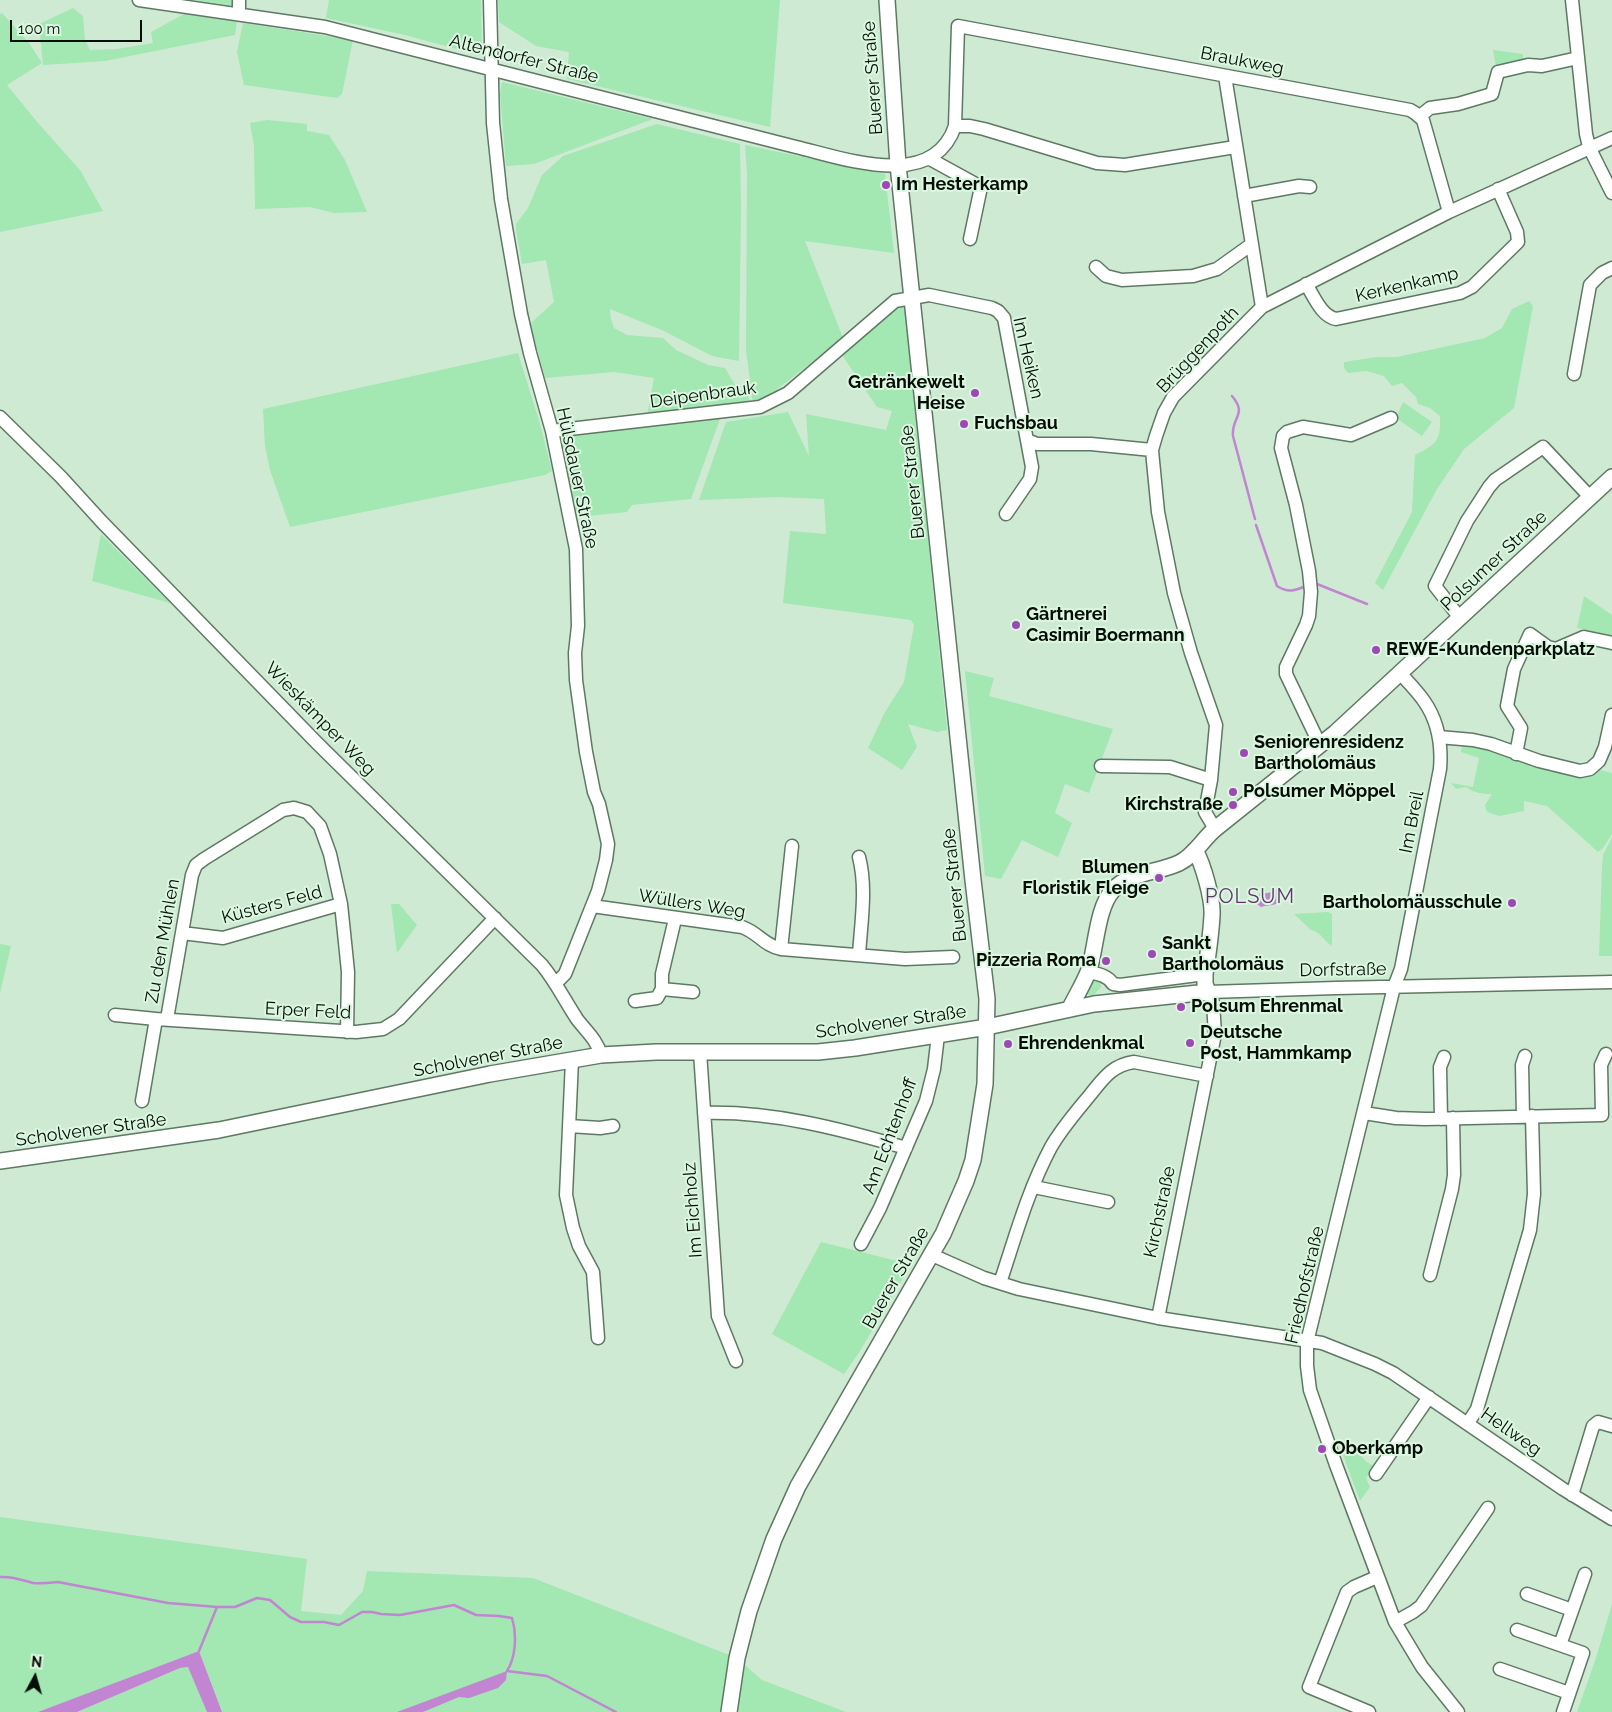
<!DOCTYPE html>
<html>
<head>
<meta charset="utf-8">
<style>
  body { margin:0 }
  #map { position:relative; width:1612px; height:1712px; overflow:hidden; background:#ceead3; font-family:Raleway,sans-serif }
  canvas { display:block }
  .north { position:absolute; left:10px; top:1652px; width:50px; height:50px; -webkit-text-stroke:4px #dbf7e0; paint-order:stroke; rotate:6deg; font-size:14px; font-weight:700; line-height:20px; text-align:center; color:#060e07 }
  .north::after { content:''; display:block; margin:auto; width:18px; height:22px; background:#060e07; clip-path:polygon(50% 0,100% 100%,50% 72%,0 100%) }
  .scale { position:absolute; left:10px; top:20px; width:132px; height:22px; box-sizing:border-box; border:2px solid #060e07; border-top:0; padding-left:6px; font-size:15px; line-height:18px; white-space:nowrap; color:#060e07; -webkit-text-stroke:4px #dbf7e0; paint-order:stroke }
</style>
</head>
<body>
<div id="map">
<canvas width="1612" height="1712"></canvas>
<div class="north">N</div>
<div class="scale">100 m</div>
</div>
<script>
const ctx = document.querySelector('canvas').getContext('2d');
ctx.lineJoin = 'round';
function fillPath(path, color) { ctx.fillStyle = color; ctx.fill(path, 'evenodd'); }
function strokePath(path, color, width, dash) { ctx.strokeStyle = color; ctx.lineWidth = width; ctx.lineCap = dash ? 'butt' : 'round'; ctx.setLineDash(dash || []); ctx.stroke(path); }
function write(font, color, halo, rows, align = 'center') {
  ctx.font = font + ' Raleway,sans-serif'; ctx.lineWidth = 4; ctx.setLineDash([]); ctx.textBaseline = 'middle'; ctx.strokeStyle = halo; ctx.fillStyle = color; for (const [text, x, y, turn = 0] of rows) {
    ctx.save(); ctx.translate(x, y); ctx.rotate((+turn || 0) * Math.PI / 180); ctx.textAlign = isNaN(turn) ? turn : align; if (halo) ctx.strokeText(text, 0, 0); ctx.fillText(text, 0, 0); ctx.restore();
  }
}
const green = new Path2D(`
  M195,0H234V6Z
  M329,0H481L482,56L405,35L326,18Z
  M498,0H780L770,127L567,79L569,52L536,46L499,22Z
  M73,8L83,16L85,40L90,50L117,49L153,43L151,32L184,14L237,21L235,35L105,61L43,65L39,24Z
  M2,13L29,43L42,63L7,85L38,123L80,170L103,211L0,232V14Z
  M243,23L353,40L342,94L337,98L244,85L237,52Z
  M1493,50L1523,54V62L1496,67Z
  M502,82L653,119L534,164L506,166L500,93Z
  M267,120L307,124V131L329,135L345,160L367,212L334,213L310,207L255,209L254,146L250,123Z
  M657,124L740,144L741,210L739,361L712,356L664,331L610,309L611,319L614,328L627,335L663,338L676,350L708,365L725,368L738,390H746L750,402L647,416L654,378L614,372L545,378L530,324L554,302L546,260L522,264L516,230V224L528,208L542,175L563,156Z
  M745,145L885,174L894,253L805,241L843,338L762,401L753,404L746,350L747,174Z
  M1529,301L1533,306L1514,408L1464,449L1437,489L1383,590L1375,583L1412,512L1415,455C1436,444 1441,442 1440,416L1430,408L1418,404L1416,397L1402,383L1392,386L1384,376L1366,371L1348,373L1344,368V362L1377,357H1397L1485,338L1502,328L1512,309Z
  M898,305L905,308L947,730L937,732L908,724L917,747L902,770L868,748L885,712L904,682L914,625L911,620L783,603L790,531L826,534L824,499L777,497L699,500L726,422L788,412L809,456L806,414L886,430L892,411L877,407L842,355Z
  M518,353L540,424L552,471L545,475L290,527L270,470L265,446L263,409Z
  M1403,402L1432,422L1422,436L1396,418Z
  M720,419L691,499L632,505L627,512L577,517L562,443L565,436Z
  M101,534L170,603L92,581Z
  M1584,596L1612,615V636L1577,628Z
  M965,671L994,678L989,696L1113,729L1089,793L1065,784L1055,813L1072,823L1058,857L1022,840L1001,879L985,876Z
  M1462,746C1485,747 1518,758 1541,765C1555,770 1568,777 1582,777C1589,777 1594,774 1600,770L1612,773V834L1603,848L1598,852L1547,806L1524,801V811L1499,816L1487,812L1485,805L1492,794C1482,794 1474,793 1466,787L1456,789L1451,783L1473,787L1479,758L1461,752Z
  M1612,837V956H1599L1602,867L1603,855Z
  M391,904H399L417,925L397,953Z
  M1328,912L1332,914V946C1324,941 1321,932 1311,930L1294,914Z
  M0,944L11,946L0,993Z
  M1094,978L1100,979L1101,987L1093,996L1086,994V991Z
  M821,1242L901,1262L906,1273L860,1351L844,1374L772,1334Z
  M1342,1452C1367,1451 1359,1462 1376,1466L1366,1478L1370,1487L1360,1501Z
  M0,1517L307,1559L301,1611L341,1615L363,1591L367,1571L533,1578L737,1658L762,1680L846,1712H222L199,1651L38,1712H0Z
  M1612,1604V1712H1577L1596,1658Z
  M189,1667L207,1712H77L180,1668Z`);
const water = new Path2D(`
  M1277,889L1283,894C1281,907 1271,904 1261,907L1257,904L1258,901L1256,900L1260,893H1268Z
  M199,1651L222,1712H207L188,1667L180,1668L77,1712H38Z
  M507,1671L506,1680L498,1688L469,1698L459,1697L423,1712H397Z`);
const stream = new Path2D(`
  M1232,396C1248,415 1231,417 1233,436L1255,519
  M1256,525L1277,586C1288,593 1294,591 1306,586
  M1317,584L1367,604
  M0,1577C12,1576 22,1580 33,1583C42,1584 49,1583 58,1582L168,1603L217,1607H235L257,1598L270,1600L290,1617L301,1622H324L339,1625L362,1612H372L381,1614L400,1615L454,1605L476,1615L499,1616L512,1618C517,1634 516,1657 507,1671L547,1676L616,1712
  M199,1651L217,1607`);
const minor = new Path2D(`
  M139,0L325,27L796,147C843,158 933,192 955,126L958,26L1410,110L1415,113L1423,120L1449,212
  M239,0V13
  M490,0L493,123L501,199L521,314L530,353L552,431L576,549L578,626L575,653L576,680L586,752L594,792L599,804L608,844L606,860L598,891L565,974L556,983
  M1572,0L1586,134L1589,147L1612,193
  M1225,76L1262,307
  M1420,116L1430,108L1458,104L1492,94L1498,72L1528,65L1542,66L1578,58
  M955,126H970L984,129L1097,163L1125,165L1235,147
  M930,159L981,187L970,239
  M1244,196L1299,186L1310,187
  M1096,267L1106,276L1122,280L1193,276L1217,269L1252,244
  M1306,284C1314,296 1321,316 1336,319L1460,293L1472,287L1518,242L1517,232L1498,189
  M1574,374L1590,285L1602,273L1612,268
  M0,417L61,477L102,522L317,743L542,965C556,982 565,1001 577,1019C586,1031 597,1040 601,1055
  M552,431L760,407L788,393L895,301L929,295L992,308L998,311L1004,318L1032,467L1030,479L1006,514
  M1027,440L1037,444H1091L1152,450
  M1460,618L1435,586L1467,521L1489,487L1495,480L1543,447L1591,498
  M1400,673C1408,682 1417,691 1424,701C1438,721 1442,745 1440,769L1401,969L1394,987L1307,1342V1366L1310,1390L1336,1465L1395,1622L1422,1667L1458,1712
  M1439,737L1473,740L1491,744L1539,761L1580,771L1590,769L1599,761L1605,747L1612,715
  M1320,745L1286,674V667L1306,625L1309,616L1311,592L1309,571L1296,505L1281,448L1283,436L1287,432L1303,427L1351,435L1391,418
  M1516,754L1521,728L1507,706L1514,669L1530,634L1548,647L1556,649L1584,637L1612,643
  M1101,766L1170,767L1211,780
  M1215,829L1205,812L1211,780L1216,725L1191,653L1174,593L1158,512L1153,461L1152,450L1156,436L1164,413L1173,397L1262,307L1449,212L1612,138
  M859,857C867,888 861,923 859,955
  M592,906L742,927C759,933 763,945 781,949L905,959L953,957
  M182,933L223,938L341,904
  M781,949L792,846
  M1088,972C1098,974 1107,975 1113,984L1120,985L1205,974
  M662,989L693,992
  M635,1001L657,998L662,989V974L675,919
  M115,1015L156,1019
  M167,1019L192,875L196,865L204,859L283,810L294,808L307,812L320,826L330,854L341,904L346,952L348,972L347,1032
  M700,1052L718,1316L736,1361
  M572,1060L566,1195L573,1228L579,1246L593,1272L598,1338
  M142,1101L156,1019L356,1032L383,1029L399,1019L495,918
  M704,1113C773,1111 841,1129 906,1148
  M1364,1113L1396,1118L1425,1119L1602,1115L1601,1065L1606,1054
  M1523,1117L1522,1065L1525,1056
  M1441,1119L1440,1067L1444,1057
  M569,1126L600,1128L613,1126
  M1034,1187L1108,1202
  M861,1244L880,1208L926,1101L934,1069L938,1035
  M932,1255L984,1278L1019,1289L1158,1318L1322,1343L1375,1364L1393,1373L1563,1489L1612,1519
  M1430,1275L1452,1189L1454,1175L1453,1118
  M1000,1283C1015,1238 1028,1190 1051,1147C1062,1128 1076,1112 1090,1095C1103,1079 1112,1065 1134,1062L1207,1076
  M1158,1318L1215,1034L1213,1003L1208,992L1336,988L1612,982
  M1468,1423L1477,1409L1530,1230L1534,1194L1532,1116
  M1376,1474L1429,1397
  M1572,1495L1593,1426L1598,1422L1612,1426
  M1527,1594L1572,1610
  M1395,1622L1413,1612L1421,1606L1488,1508
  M1517,1630L1560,1645
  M1500,1669L1569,1693
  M1369,1712L1309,1687L1347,1592L1354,1587L1377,1577
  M1563,1712L1583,1653L1560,1645L1585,1574`);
const major = new Path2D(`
  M1070,1008C1076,996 1084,983 1089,970C1096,948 1097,907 1113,890C1129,872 1158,873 1179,863C1194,856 1203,839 1215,829L1335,733L1612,477
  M0,1161L219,1130L490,1074L601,1055L656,1052H818L855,1048L987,1027L1094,1004L1208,992L1205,984V974C1208,955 1211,935 1212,915C1213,899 1203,864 1195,850
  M729,1712L737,1658L749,1611L774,1539L798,1486L943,1234L966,1181L973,1160L985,1084L987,999L973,880L898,165L887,0`);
const markers = [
  [886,185,5,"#9e48b5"],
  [975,393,5,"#9e48b5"],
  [964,424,5,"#9e48b5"],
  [1016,625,5,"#9e48b5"],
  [1376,650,5,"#9e48b5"],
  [1244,753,5,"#9e48b5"],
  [1233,792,5,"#9e48b5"],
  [1233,805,5,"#9e48b5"],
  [1159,878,5,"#9e48b5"],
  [1512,903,5,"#9e48b5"],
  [1152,954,5,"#9e48b5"],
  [1106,961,5,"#9e48b5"],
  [1181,1007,5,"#9e48b5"],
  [1190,1043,5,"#9e48b5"],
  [1008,1044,5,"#9e48b5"],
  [1322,1449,5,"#9e48b5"]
];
const streetNames = [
  ["Altendorfer Straße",524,59,14],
  ["Braukweg",1242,61,11],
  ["Buerer Straße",873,78,-94],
  ["Kerkenkamp",1407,285,-13],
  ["Brüggenpoth",1198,350,-47],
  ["Im Heiken",1028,358,77],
  ["Deipenbrauk",703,395,-8],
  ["Hülsdauer Straße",577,478,78],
  ["Buerer Straße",913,482,-96],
  ["Polsumer Straße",1494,561,-43],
  ["Wieskämper Weg",320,719,46],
  ["Im Breil",1412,822,-79],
  ["Buerer Straße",955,885,-96],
  ["Wüllers Weg",692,904,9],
  ["Küsters Feld",272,905,-15],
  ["Zu den Mühlen",163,941,-80],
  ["Dorfstraße",1343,970,-1],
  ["Erper Feld",308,1011,3],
  ["Scholvener Straße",891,1022,-8],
  ["Scholvener Straße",488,1057,-11],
  ["Scholvener Straße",91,1130,-8],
  ["Am Echtenhoff",890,1136,-69],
  ["Im Eichholz",693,1210,-94],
  ["Kirchstraße",1160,1212,-78],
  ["Buerer Straße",896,1278,-60],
  ["Friedhofstraße",1305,1285,-77],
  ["Hellweg",1511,1432,35]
];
const poiNames = [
  ["Im Hesterkamp",896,185],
  ["Getränkewelt",965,383,"right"],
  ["Heise",965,404,"right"],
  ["Fuchsbau",974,424],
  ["Gärtnerei",1026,615],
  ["Casimir Boermann",1026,636],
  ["REWE-Kundenparkplatz",1386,650],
  ["Seniorenresidenz",1254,743],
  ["Bartholomäus",1254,764],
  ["Polsumer Möppel",1243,792],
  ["Kirchstraße",1223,805,"right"],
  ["Blumen",1149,868,"right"],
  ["Floristik Fleige",1149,889,"right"],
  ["Bartholomäusschule",1502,903,"right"],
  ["Sankt",1162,944],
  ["Bartholomäus",1162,965],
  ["Pizzeria Roma",1096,961,"right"],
  ["Polsum Ehrenmal",1191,1007],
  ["Deutsche",1200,1033],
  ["Post, Hammkamp",1200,1054],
  ["Ehrendenkmal",1018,1044],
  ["Oberkamp",1332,1449]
];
const quarterNames = [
  ["POLSUM",1250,897]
];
fillPath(green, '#a3e7b2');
fillPath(water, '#c185d1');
strokePath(stream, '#c185d1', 2.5);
strokePath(minor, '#5f7864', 15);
strokePath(major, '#5f7864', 18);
strokePath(minor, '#fff', 12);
strokePath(major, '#fff', 15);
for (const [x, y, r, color] of markers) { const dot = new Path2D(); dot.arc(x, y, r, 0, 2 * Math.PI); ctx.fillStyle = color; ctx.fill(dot); strokePath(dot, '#dbf7e0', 2); }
write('18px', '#060e07', '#dbf7e0', streetNames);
write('bold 18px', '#060e07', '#dbf7e0', poiNames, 'left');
ctx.letterSpacing = '1px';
write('20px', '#60356b', '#dbf7e0', quarterNames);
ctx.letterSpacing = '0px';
</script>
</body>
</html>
